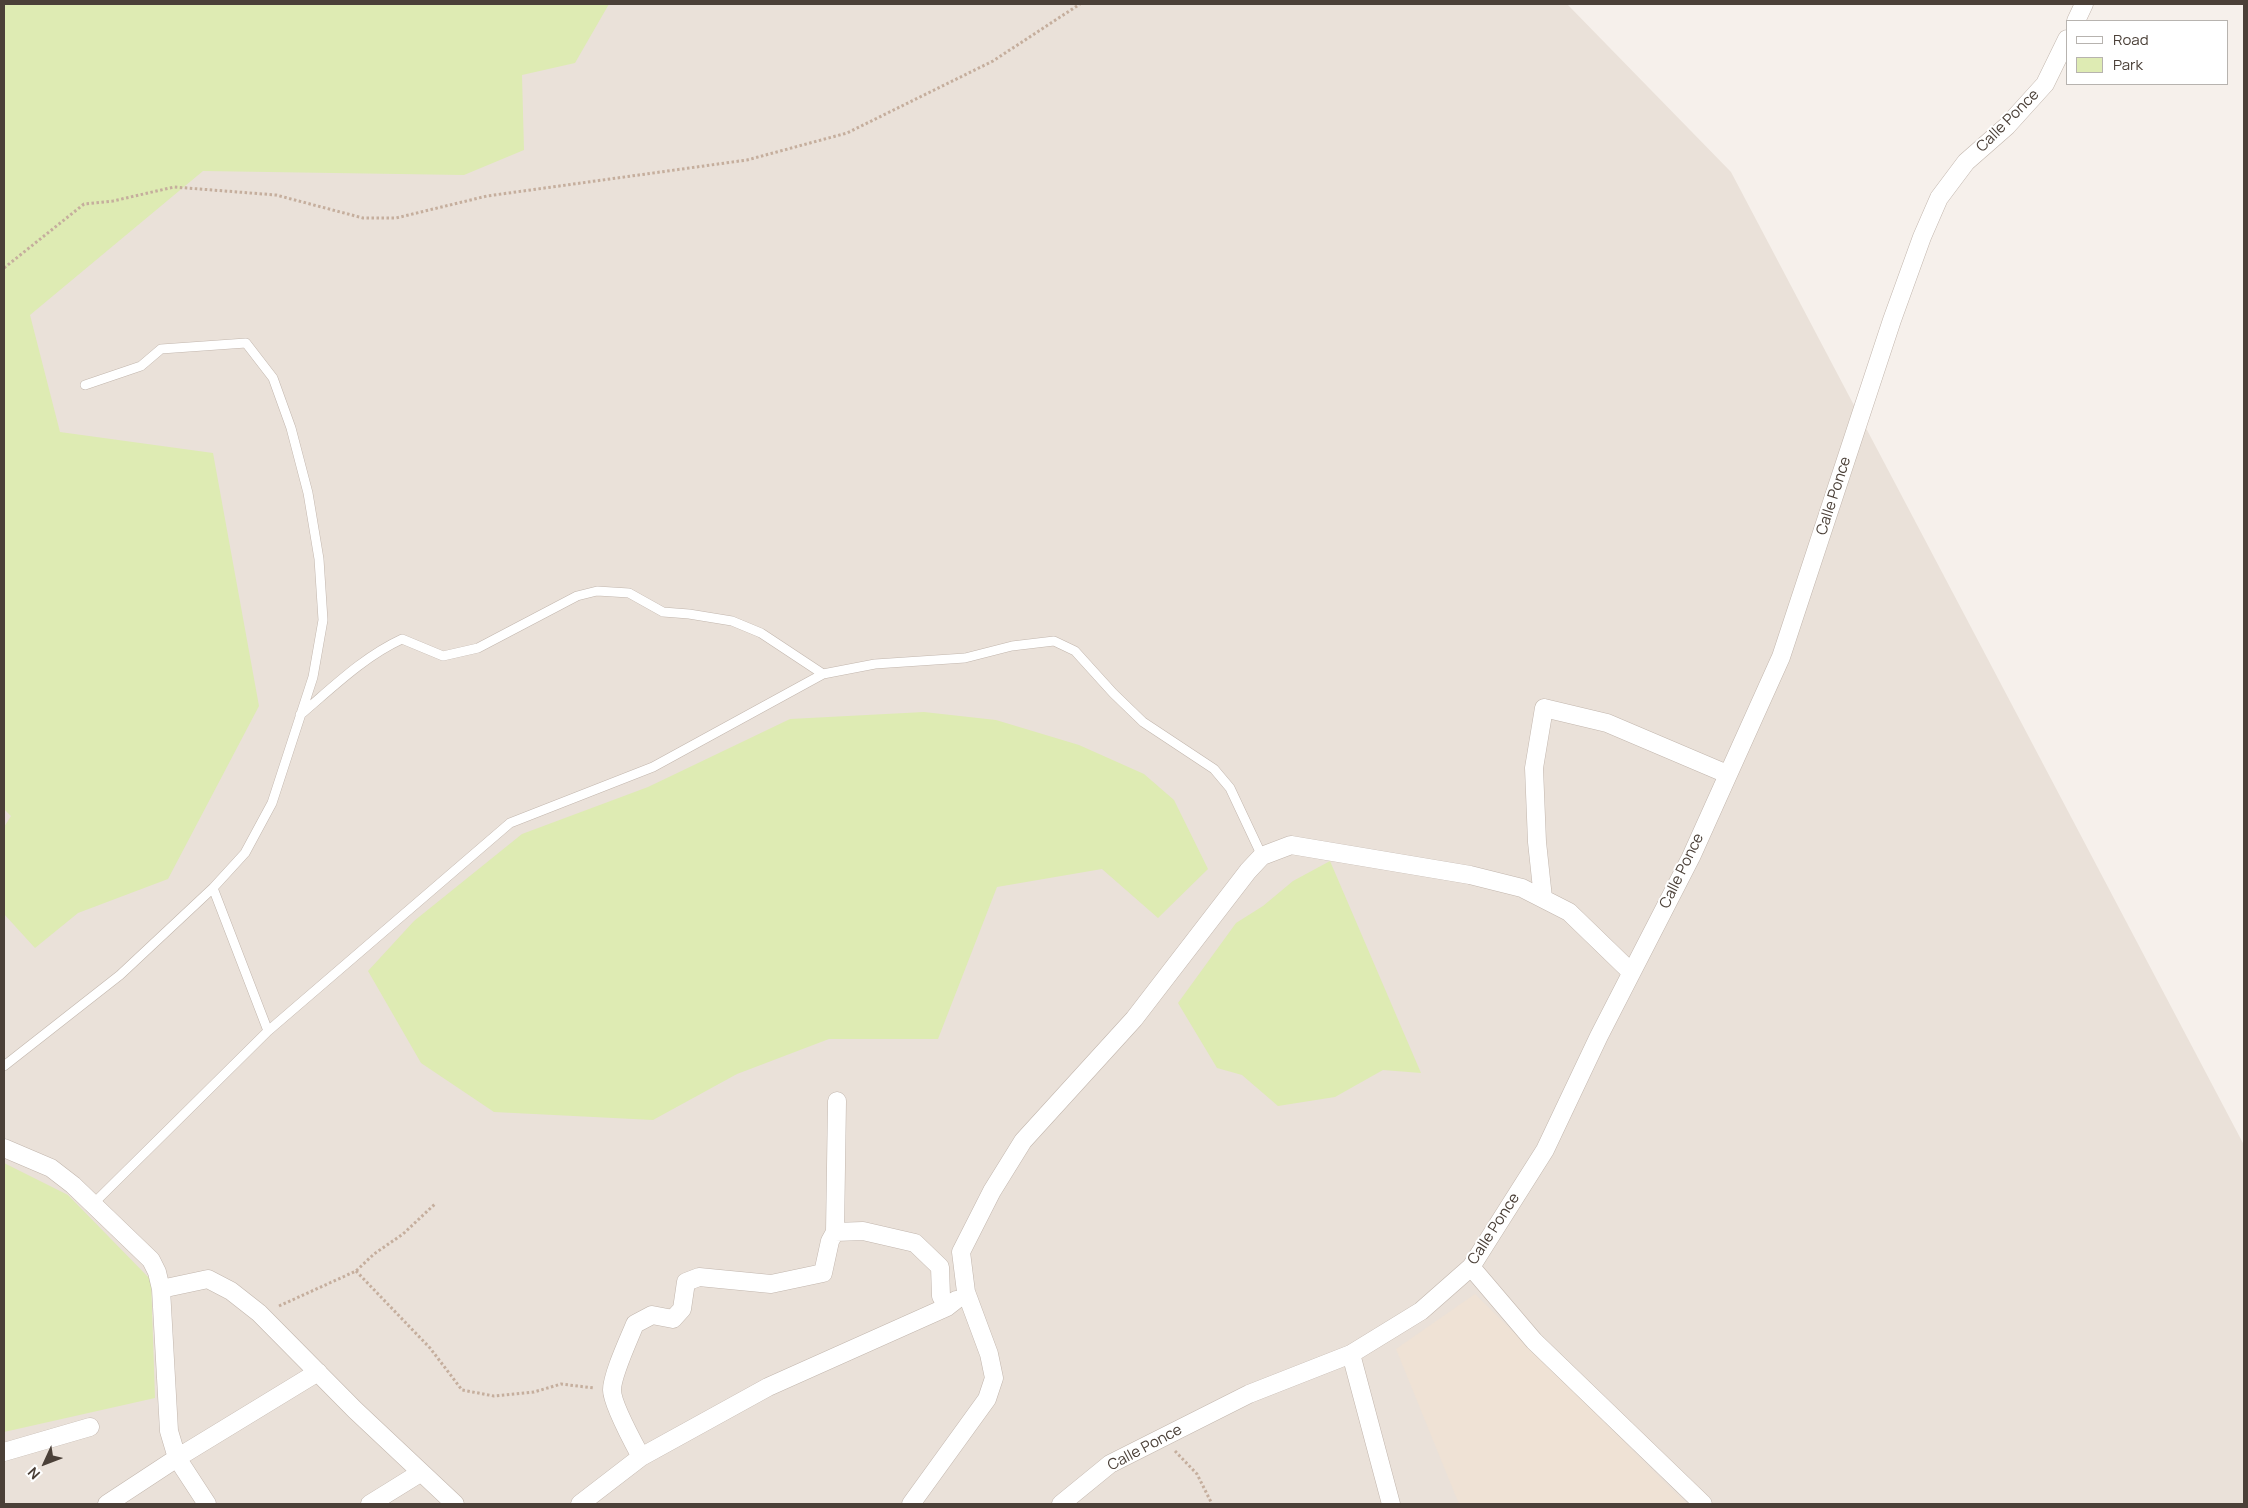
<!DOCTYPE html>
<html>
<head>
<meta charset="utf-8">
<style>
  body { margin:0 }
  #map { position:relative; width:2248px; height:1508px; overflow:hidden; background:#f6f0eb; font-family:Manrope,sans-serif }
  canvas { display:block }
  .frame { position:absolute; inset:0; border:5px solid #4b4038; pointer-events:none }
  .legend { position:absolute; left:2066px; top:20px; width:162px; height:65px; box-sizing:border-box; background:#fff; border:1px solid #b7b3af; margin:0; padding:6px 9px; list-style:none; font-size:15px; color:#4b4038 }
  .legend li { display:flex; align-items:center; gap:10px; height:25px }
  .legend b { width:25px; border:1px solid #b7b3af }
  .north { position:absolute; left:20px; top:1438px; width:50px; height:50px; -webkit-text-stroke:4px #fff; paint-order:stroke; rotate:227deg; font-size:14px; font-weight:700; line-height:20px; text-align:center; color:#4b4038 }
  .north::after { content:''; display:block; margin:auto; width:18px; height:22px; background:#4b4038; clip-path:polygon(50% 0,100% 100%,50% 72%,0 100%) }
</style>
</head>
<body>
<div id="map">
<canvas width="2248" height="1508"></canvas>
<div class="frame"></div>
<ul class="legend">
<li><b style="height:6px;background:#fff"></b>Road</li>
<li><b style="height:14px;background:#deebb3"></b>Park</li>
</ul>
<div class="north">N</div>
</div>
<script>
const ctx = document.querySelector('canvas').getContext('2d');
ctx.lineJoin = 'round';
function fillPath(path, color) { ctx.fillStyle = color; ctx.fill(path, 'evenodd'); }
function strokePath(path, color, width, dash) { ctx.strokeStyle = color; ctx.lineWidth = width; ctx.lineCap = dash ? 'butt' : 'round'; ctx.setLineDash(dash || []); ctx.stroke(path); }
function write(font, color, halo, rows, align = 'center') {
  ctx.font = font + ' Manrope,sans-serif'; ctx.lineWidth = 4; ctx.setLineDash([]); ctx.textBaseline = 'middle'; ctx.strokeStyle = halo; ctx.fillStyle = color; for (const [text, x, y, turn = 0] of rows) {
    ctx.save(); ctx.translate(x, y); ctx.rotate((+turn || 0) * Math.PI / 180); ctx.textAlign = isNaN(turn) ? turn : align; if (halo) ctx.strokeText(text, 0, 0); ctx.fillText(text, 0, 0); ctx.restore();
  }
}
const residential = new Path2D(`
  M4,4H1567L1731,172L2244,1145V1504H4Z`);
const education = new Path2D(`
  M1475,1294L1687,1504H1459L1396,1349Z`);
const green = new Path2D(`
  M4,4H609L575,63L522,75L524,150L464,175L203,171L30,315L60,432L213,453L259,706L168,879L78,913L35,948L4,914V827L11,816L4,809Z
  M924,712L996,720L1079,745L1144,774L1174,800L1208,869L1158,918L1102,869L997,887L938,1039H829L737,1074L653,1120L494,1112L421,1063L368,971L414,921L522,834L648,787L790,719Z
  M1330,861L1421,1073L1383,1070L1335,1097L1278,1106L1242,1075L1217,1068L1178,1003L1236,923L1263,906L1293,881Z
  M4,1163L68,1195L151,1280L155,1398L4,1432Z`);
const path = new Path2D(`
  M4,268L84,204L113,201L174,187L276,195L363,218H396L487,196L747,160L847,133L993,61L1080,4
  M356,1271L430,1348L462,1390L494,1396L534,1392L561,1384L594,1388
  M279,1306L356,1271L374,1254L403,1234L436,1203
  M1175,1451L1197,1474L1212,1504`);
const lane = new Path2D(`
  M300,715C332,688 363,657 402,639L443,656L478,648L577,596L597,591L629,593L663,612L689,614L732,621L761,633L823,674
  M213,888L268,1031
  M4,1066L120,975L213,888L245,853L272,803L313,677L323,620L319,559L308,493L291,428L273,378L246,343L161,349L141,366L85,385
  M93,1204L268,1031L510,823L653,767L823,674L875,664L965,658L1012,646L1054,641L1075,651L1113,693L1143,722L1214,769L1230,788L1262,856`);
const street = new Path2D(`
  M2076,21L2084,4
  M1543,898L1537,842L1534,768L1544,708L1607,723L1727,774
  M4,1148L51,1168L73,1185L151,1260L157,1272L161,1289L169,1431L177,1458L207,1504
  M835,1232L837,1101
  M1471,1267L1534,1341L1703,1504
  M161,1289L208,1279L231,1291L259,1313L355,1410L455,1504
  M1351,1354L1391,1504
  M4,1452L90,1427
  M641,1457C634,1444 612,1404 612,1390C612,1375 629,1339 635,1324L652,1315L673,1319L682,1309L686,1282L699,1277L771,1284L823,1273L830,1241L835,1232L863,1231L915,1243L940,1267L941,1296L947,1307
  M107,1504L177,1458L318,1372
  M370,1504L420,1473
  M580,1504L641,1457L768,1387L947,1307L956,1300
  M911,1504L987,1399L994,1378L989,1354L966,1292L961,1252L992,1191L1023,1141L1134,1019L1248,871L1262,856L1291,845L1470,875L1522,888L1569,912L1631,972
  M1061,1504L1110,1464L1249,1394L1351,1354L1421,1311L1471,1267L1545,1150L1599,1036L1691,857L1781,657L1892,320L1922,237L1939,198L1966,162L2007,126L2045,84L2067,39`);
const streetNames = [
  ["Calle Ponce",2008,121,-45],
  ["Calle Ponce",1834,496,-72],
  ["Calle Ponce",1682,871,-64],
  ["Calle Ponce",1494,1229,-57],
  ["Calle Ponce",1145,1448,-28]
];
fillPath(residential, '#eae1d9');
fillPath(education, '#efe2d5');
fillPath(green, '#deebb3');
strokePath(lane, '#c2b6ad', 10);
strokePath(street, '#c2b6ad', 19);
strokePath(path, '#c5ae9d', 3, [2.5, 2.5]);
strokePath(lane, '#fff', 9);
strokePath(street, '#fff', 18);
write('15px', '#4b4038', '#fff', streetNames);
</script>
</body>
</html>
